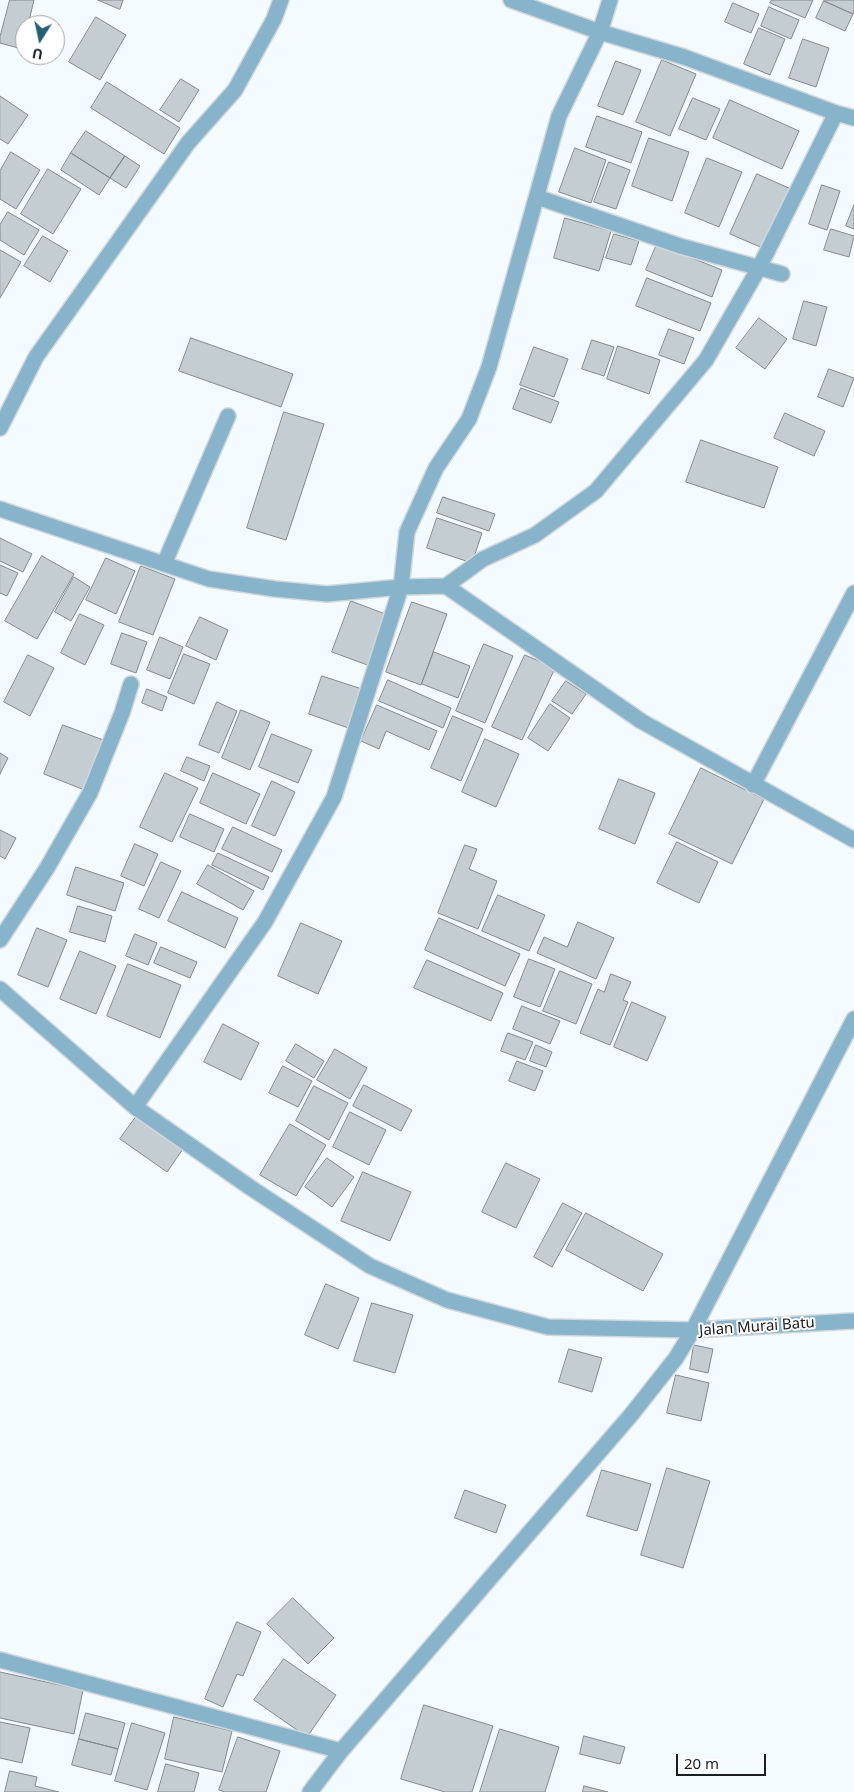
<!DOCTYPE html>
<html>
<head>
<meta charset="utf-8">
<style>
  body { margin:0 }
  #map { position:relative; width:854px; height:1792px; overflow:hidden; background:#f4fbff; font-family:"Noto Sans",sans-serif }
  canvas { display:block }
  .north { position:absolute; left:15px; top:15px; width:50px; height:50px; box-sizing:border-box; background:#fff; border:1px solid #a4a5a6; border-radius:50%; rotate:190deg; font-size:14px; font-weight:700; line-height:20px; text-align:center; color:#1c1f21 }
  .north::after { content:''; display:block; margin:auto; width:18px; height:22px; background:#245e77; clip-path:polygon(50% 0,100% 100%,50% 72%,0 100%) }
  .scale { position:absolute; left:676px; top:1754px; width:90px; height:22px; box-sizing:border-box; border:2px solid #1c1f21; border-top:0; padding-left:6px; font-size:15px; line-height:18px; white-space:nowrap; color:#1c1f21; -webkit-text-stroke:4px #fff; paint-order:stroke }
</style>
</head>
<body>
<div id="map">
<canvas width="854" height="1792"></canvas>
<div class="north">U</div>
<div class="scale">20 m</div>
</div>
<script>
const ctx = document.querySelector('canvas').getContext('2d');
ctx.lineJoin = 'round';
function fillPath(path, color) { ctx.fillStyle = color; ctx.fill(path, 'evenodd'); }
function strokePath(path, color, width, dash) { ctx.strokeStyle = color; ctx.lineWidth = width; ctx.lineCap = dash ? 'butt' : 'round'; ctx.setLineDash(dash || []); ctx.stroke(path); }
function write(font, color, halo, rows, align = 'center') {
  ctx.font = font + ' "Noto Sans",sans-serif'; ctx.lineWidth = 4; ctx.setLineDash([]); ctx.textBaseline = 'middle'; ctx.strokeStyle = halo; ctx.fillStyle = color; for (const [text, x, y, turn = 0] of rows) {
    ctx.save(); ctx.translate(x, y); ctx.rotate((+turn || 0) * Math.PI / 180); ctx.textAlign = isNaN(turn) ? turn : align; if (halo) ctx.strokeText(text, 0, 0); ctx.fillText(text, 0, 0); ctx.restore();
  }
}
const building = new Path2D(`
  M10,0H34L28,25H25V36L22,49L0,43V37Z
  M98,0H123L120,9Z
  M772,0H813L805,18L770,3Z
  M825,0H854V12L853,14L824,1Z
  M824,1L853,14L845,31L816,18Z
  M733,3L759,14L751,33L725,22Z
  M769,7L799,20L791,39L761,26Z
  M96,17L126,35L100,80L69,62Z
  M759,28L785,39L770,75L744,64Z
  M803,39L829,48L816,87L789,78Z
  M662,60L696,74L670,136L636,122Z
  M616,61L641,70L623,115L598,106Z
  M181,79L199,90L179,122L160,110Z
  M107,82L180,128L164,154L91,108Z
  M0,96L28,115L8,144L0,139Z
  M693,98L720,109L706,140L679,129Z
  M730,100L799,131L782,169L713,138Z
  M597,116L642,132L631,163L586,147Z
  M86,131L125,156L110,178L71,153Z
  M649,138L689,152L672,201L632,186Z
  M575,148L606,160L591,203L559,192Z
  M11,152L40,170L16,209L0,199V171Z
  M71,153L110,178L99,195L61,170Z
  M125,156L140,166L126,188L110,178Z
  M707,158L742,172L719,227L685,213Z
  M609,162L630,170L616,209L594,202Z
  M48,169L81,189L53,234L21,214Z
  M757,174L791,189L765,249L730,234Z
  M822,185L840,191L827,230L809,224Z
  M854,205V229L846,226Z
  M8,212L39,230L24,255L0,240V225Z
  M565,218L611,231L599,271L554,258Z
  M831,229L854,236L849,257L824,250Z
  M614,234L639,241L631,265L606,258Z
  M43,236L68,251L50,282L24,266Z
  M657,244L722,270L712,297L646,270Z
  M0,250L21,262L0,298Z
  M647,278L711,303L700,331L636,306Z
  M804,301L827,307L816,346L793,339Z
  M759,318L787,339L765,369L736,348Z
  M669,329L694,338L684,364L659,355Z
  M191,338L293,374L281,407L179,371Z
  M592,340L614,347L604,376L582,369Z
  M618,346L660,360L649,394L607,379Z
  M534,347L568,359L554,397L520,385Z
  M829,369L854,378L843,407L818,397Z
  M521,388L559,402L551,423L513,409Z
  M284,412L324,424L286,540L247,528Z
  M785,413L825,431L814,456L774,438Z
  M701,440L778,467L764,508L686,482Z
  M443,497L495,514L489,531L437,513Z
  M437,518L482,533L472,563L427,548Z
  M0,538L32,554L23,572L0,561Z
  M42,556L74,574L37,639L5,621Z
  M106,558L135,571L116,614L86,600Z
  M0,565L18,573L7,596L0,593Z
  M141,566L175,579L153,635L119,622Z
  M74,577L90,587L71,621L55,612Z
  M351,601L388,615L370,666L332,652Z
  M412,602L447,614L421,685L386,672Z
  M80,614L104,625L85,665L61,653Z
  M200,617L228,630L216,660L186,646Z
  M122,633L147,642L136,673L111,664Z
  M160,637L183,647L170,679L147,670Z
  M484,644L513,656L485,723L456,711Z
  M434,652L470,666L458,698L422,684Z
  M184,654L210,664L194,704L168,693Z
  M28,655L54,668L30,716L4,702Z
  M525,655L555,668L522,740L492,727Z
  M322,676L365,690L351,729L309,714Z
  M388,680L451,708L443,728L379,701Z
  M566,681L586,694L572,714L552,701Z
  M147,689L167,697L162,711L142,703Z
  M217,702L237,711L219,753L199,745Z
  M550,704L570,718L548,751L528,738Z
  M377,705L437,731L429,750L386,731L379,749L361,741Z
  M241,710L270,722L250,770L222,758Z
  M453,716L483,729L461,781L431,768Z
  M63,725L106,741L87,791L44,774Z
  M272,734L312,750L298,783L259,767Z
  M485,739L519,754L496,807L462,792Z
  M0,753L8,758L0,774Z
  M187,757L210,766L204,781L181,771Z
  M701,768L764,799L732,864L669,834Z
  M165,773L198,788L172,842L140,827Z
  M213,773L260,794L246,824L200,803Z
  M619,779L655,793L635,844L599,829Z
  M272,781L295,792L275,836L252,826Z
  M190,814L224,829L214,852L180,837Z
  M233,827L282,850L272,872L222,849Z
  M0,830L16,838L5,859L0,856Z
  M677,842L718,862L699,903L657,883Z
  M135,844L158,854L144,886L121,876Z
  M465,845L477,849L469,869L497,881L478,929L438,913Z
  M218,853L269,877L263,890L212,865Z
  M161,862L181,871L159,918L139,909Z
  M208,865L254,891L243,910L197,884Z
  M76,867L124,883L115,911L67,895Z
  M182,892L238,918L225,948L168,921Z
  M498,895L545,915L529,951L482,931Z
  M78,906L112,916L105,942L70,932Z
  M439,918L520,954L505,986L425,950Z
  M578,922L614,938L596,979L537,953L544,937L567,947Z
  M301,923L342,941L318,994L278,976Z
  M37,928L67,940L48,987L18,975Z
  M135,934L157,943L148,965L126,956Z
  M161,947L197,962L190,978L154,963Z
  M80,951L116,966L96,1014L60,999Z
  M529,959L555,969L540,1007L514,997Z
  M427,960L503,993L491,1021L414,988Z
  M128,964L181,985L160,1038L107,1016Z
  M560,971L592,984L576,1024L543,1011Z
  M611,974L631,982L623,1000L628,1002L610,1045L580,1033L598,989L604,992Z
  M632,1002L666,1017L647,1061L614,1047Z
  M522,1006L560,1021L550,1044L513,1029Z
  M223,1024L259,1043L241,1080L204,1062Z
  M508,1033L533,1042L525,1060L501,1051Z
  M296,1044L324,1061L314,1078L286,1061Z
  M536,1045L552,1052L546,1067L530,1061Z
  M335,1049L367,1068L350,1099L317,1080Z
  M517,1061L543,1071L535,1091L509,1081Z
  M283,1066L312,1081L298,1107L269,1093Z
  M364,1085L412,1110L401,1131L353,1106Z
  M314,1086L348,1103L329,1140L296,1121Z
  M350,1112L386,1130L369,1165L333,1147Z
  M136,1117L183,1149L167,1172L120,1139Z
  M290,1124L326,1145L296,1196L260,1175Z
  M327,1158L354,1177L332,1207L305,1187Z
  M506,1163L540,1179L516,1228L482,1212Z
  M363,1172L411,1192L390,1241L341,1221Z
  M563,1203L582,1213L552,1267L534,1257Z
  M586,1213L663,1254L643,1291L566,1250Z
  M326,1284L359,1298L338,1349L305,1335Z
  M372,1303L413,1315L395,1373L354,1361Z
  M694,1345L713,1349L708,1373L690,1369Z
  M569,1349L602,1358L592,1392L559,1382Z
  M676,1375L709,1383L701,1421L667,1413Z
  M667,1468L710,1481L683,1568L641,1555Z
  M602,1470L651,1484L637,1531L587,1516Z
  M465,1490L506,1505L496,1533L455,1518Z
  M293,1598L334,1638L308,1664L267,1624Z
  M237,1622L261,1632L243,1676L237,1674L223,1707L205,1699Z
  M284,1659L336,1695L307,1737L254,1700Z
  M0,1672L83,1690L74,1734L0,1718Z
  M424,1705L493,1726L472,1792H445L401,1779Z
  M86,1713L125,1723L118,1749L79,1739Z
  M174,1717L232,1731L222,1772L165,1759Z
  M0,1722L30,1728L22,1763L0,1758Z
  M132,1723L165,1733L147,1790L115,1781Z
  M500,1729L559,1747L545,1792H480Z
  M584,1736L625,1747L620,1764L580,1754Z
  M238,1737L280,1751L266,1792H225L219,1790Z
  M79,1739L118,1749L111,1775L72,1765Z
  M166,1764L199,1773L194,1792H158Z
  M10,1771L37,1777L35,1786L59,1792H5Z
  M584,1786L608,1792H583Z`);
const minor = new Path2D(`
  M511,0L600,32L684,57L836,113L854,118
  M537,197L680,246L782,274
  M0,428L36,357L188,143L235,90L274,19L281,0
  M0,509L209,579L275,589L327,594L401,587L446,586L483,559L535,535L596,491L706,360L759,268L836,113
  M164,564L228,416
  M446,586L641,721L854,840
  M753,785L854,593
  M0,940L47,868L90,793L122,713L131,684
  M0,989L135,1107L251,1188L370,1266L447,1300L548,1327L693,1330L854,1321
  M135,1107L265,922L334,797L401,587L407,532L436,468L469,419L489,367L559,116L600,32L610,0
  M0,1660L341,1751
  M310,1792L341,1751L631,1415L676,1358L693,1330L854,1019`);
const streetNames = [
  ["Jalan Murai Batu",757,1327,-4]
];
fillPath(building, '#c4cdd1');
strokePath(building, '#828a8e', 1);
strokePath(minor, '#d1d8db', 18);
strokePath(minor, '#88b4cb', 15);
write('15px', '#1c1f21', '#fff', streetNames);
</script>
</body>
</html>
